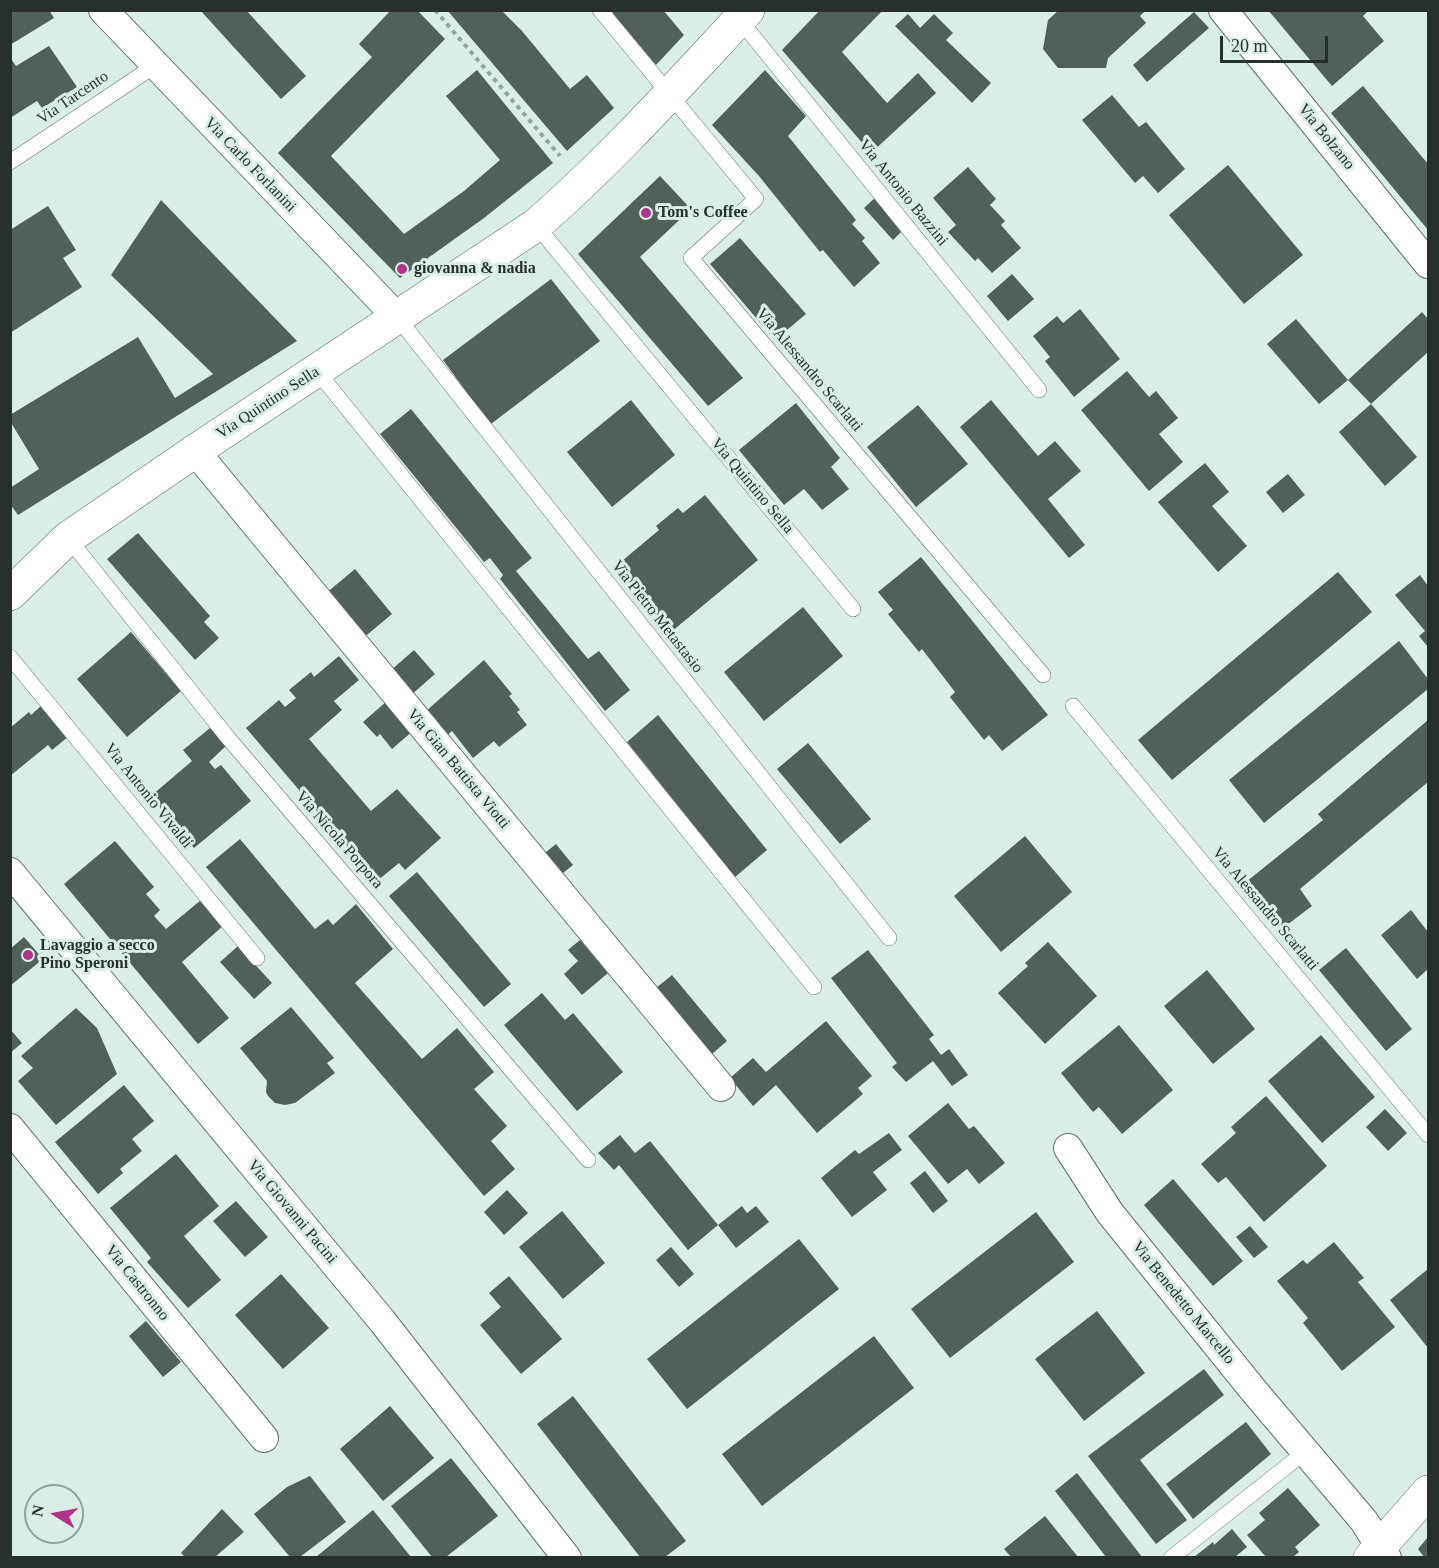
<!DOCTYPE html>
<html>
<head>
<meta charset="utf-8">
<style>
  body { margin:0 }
  #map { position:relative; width:1439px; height:1568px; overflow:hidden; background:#daeee5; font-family:Georgia,serif }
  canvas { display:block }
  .frame { position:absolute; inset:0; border:12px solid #28302c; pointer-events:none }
  .north { position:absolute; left:24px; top:1484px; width:60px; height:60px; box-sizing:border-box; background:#daeee5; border:2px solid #93a29b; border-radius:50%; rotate:281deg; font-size:16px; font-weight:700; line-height:24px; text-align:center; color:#28302c }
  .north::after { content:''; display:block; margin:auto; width:21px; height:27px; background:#ae358a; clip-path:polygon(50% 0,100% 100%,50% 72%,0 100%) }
  .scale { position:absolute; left:1220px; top:36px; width:108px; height:27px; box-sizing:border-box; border:3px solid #28302c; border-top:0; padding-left:8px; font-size:18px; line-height:21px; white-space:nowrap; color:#28302c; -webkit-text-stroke:4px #daeee5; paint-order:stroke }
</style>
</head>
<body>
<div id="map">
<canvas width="1439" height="1568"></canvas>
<div class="frame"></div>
<div class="north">N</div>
<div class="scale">20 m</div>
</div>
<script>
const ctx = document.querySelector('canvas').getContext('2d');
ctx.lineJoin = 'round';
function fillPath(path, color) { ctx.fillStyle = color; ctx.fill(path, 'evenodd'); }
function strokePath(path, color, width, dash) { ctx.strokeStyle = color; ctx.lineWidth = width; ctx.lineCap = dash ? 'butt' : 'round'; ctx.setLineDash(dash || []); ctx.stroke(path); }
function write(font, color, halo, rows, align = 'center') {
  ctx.font = font + ' Georgia,serif'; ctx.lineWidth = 6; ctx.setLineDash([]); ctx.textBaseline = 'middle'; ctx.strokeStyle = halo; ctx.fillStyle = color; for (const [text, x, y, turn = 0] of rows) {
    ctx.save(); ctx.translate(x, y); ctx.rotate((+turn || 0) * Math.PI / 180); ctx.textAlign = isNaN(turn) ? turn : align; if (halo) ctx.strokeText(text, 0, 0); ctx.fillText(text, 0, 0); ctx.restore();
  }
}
const building = new Path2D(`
  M10,10H49L54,18L10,45Z
  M200,10H246L306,76L281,99Z
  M391,10H417L445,39L331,156L404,234L464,191L500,160L446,96L477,70L553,163L484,218L400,278L278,153L372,57L359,44Z
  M447,10H501L522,31L570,89L587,75L614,108L567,151Z
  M610,10H663L684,35L656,65Z
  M820,10H883L842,52L887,103L918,73L936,93L871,153L782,50Z
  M1059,10H1146L1140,16L1146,23L1108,58L1106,68H1058L1043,49L1048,20Z
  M1268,10H1369L1363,16L1384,41L1332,86Z
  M1194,12L1209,28L1147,82L1133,65Z
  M908,14L920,28L934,14L953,33L946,40L991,83L972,103L895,26Z
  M49,46L77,87L42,108L37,101L10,118V57L16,66Z
  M765,70L806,116L788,136L856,220L852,224L865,238L862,241L880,263L854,287L823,250L820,252L759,176L712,125Z
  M1363,86L1428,164V230L1331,113Z
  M1112,95L1139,127L1146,122L1185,169L1158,193L1143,176L1135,183L1082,120Z
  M1228,165L1303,255L1244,304L1169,215Z
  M968,167L996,199L990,205L1005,221L1001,225L1021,248L992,273L978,258L975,261L948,232L956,225L933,198Z
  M660,176L691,209L640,257L743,378L708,406L578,254Z
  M877,196L905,228L893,240L864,208Z
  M161,200L297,341L18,515L10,504V488L39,469L10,421V415L138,337L175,398L213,374L111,275Z
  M48,206L76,250L63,258L82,287L10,333V230Z
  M740,238L806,314L775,340L710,264Z
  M1012,274L1034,299L1008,321L987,296Z
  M551,279L600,341L487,427L464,397L468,394L443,360Z
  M1080,309L1120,359L1074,397L1045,361L1050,357L1033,336L1057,316L1063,323Z
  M1422,312L1428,319V352L1371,404L1348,380Z
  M1296,319L1348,380L1319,404L1267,344Z
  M1127,371L1149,397L1156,391L1178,418L1159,434L1183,462L1149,491L1081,410Z
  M631,400L675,455L612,507L567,452Z
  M991,400L1038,456L1055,441L1081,471L1048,499L1085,545L1069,558L960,427Z
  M796,403L840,458L831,467L849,489L822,510L804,489L784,505L739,450Z
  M1371,404L1417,457L1385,486L1339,432Z
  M918,405L968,464L916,507L867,447Z
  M411,409L532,558L516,571L588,659L599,651L630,690L605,711L500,579L503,575L490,558L484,562L380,434Z
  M1205,463L1229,492L1212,506L1247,546L1218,572L1158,502Z
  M1288,474L1305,495L1283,513L1266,492Z
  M705,495L758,560L671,632L616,566L659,530L656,526L678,508L683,513Z
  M138,533L210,616L204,622L219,638L195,660L107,559Z
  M921,557L1048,715L1002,751L989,735L984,740L950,697L955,692L922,649L919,652L888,614L893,610L878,592Z
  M355,569L392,614L362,639L325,594Z
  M1338,572L1372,612L1172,780L1138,740Z
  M1420,575L1428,586V647L1419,636L1425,631L1395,595Z
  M803,607L843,656L764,721L724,672Z
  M131,632L181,691L127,737L77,679Z
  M1399,641L1428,679V689L1264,823L1229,780Z
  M414,650L435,674L410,696L389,672Z
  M339,656L359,680L334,701L342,710L309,739L371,811L397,789L441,838L405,870L399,863L377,881L246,728L279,700L285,707L296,698L289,690L311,672L314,677Z
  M484,660L512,694L509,696L520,710L517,712L527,725L499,747L494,741L473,758L452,731L445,737L425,712Z
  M387,701L414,730L392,749L380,734L377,737L363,722Z
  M42,705L69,736L52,750L48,745L10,776V728L29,712L31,715Z
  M658,715L767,850L735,877L627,742Z
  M1428,720V782L1300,889L1312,906L1283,928L1246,882L1323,820L1318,814Z
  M210,728L227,745L209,762L215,769L221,765L251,801L194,848L151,796L192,761L183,750Z
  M808,743L871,819L840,844L777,769Z
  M1025,836L1072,892L1001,952L954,896Z
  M240,839L315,929L328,919L333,925L356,904L375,927L393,949L355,983L422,1059L457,1028L494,1072L474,1089L507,1126L491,1141L515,1169L484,1196L206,867Z
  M115,841L154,887L146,894L160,910L154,916L166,929L201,900L223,926L182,962L229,1018L198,1044L64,884Z
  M556,844L573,865L563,873L545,853Z
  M417,872L511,984L484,1007L389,896Z
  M1411,910L1428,932V969L1417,979L1381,935Z
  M24,937L43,959L10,986V949Z
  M580,940L608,973L582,995L564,974L578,961L568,950Z
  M1048,942L1097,996L1045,1044L998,993L1028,966L1025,963Z
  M238,946L272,983L254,999L220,962Z
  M1346,948L1412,1029L1386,1051L1319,970Z
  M868,950L934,1035L929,1039L941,1055L949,1049L968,1075L952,1086L933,1061L906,1082L892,1067L897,1063L831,978Z
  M1207,970L1255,1029L1213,1064L1164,1006Z
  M672,975L727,1041L712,1054L656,988Z
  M542,993L565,1020L573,1013L623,1072L577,1111L504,1025Z
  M291,1007L334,1058L327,1063L335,1073L295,1103L285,1105L275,1103L268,1096L266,1092L267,1081L240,1048Z
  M76,1008L97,1028L117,1074L56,1125L18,1081L33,1068L21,1056Z
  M826,1021L872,1076L858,1088L863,1094L817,1133L776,1085L753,1106L730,1078L753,1058L766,1072Z
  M1119,1025L1173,1090L1122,1134L1099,1107L1093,1112L1061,1073Z
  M10,1029L22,1043L10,1053Z
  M1321,1035L1375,1097L1322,1143L1268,1081Z
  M124,1085L154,1121L132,1139L142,1151L120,1169L123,1173L98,1194L55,1142Z
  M1266,1096L1327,1166L1264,1222L1226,1177L1218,1183L1201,1164L1236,1133L1231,1127Z
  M948,1103L969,1129L974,1126L1005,1163L979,1184L967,1169L948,1184L908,1136Z
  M1385,1109L1407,1133L1388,1151L1366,1127Z
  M889,1133L902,1150L873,1172L887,1190L852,1217L821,1178L855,1150L859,1154Z
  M620,1135L635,1153L650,1141L718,1225L688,1250L619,1165L614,1170L598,1153Z
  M176,1154L219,1206L184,1236L221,1280L188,1308L147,1262L151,1258L110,1208Z
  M925,1171L948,1201L933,1213L910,1183Z
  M1173,1179L1243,1261L1213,1286L1144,1205Z
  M507,1190L528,1213L504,1235L484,1212Z
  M236,1201L268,1237L245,1257L213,1221Z
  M742,1206L747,1213L756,1206L769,1222L736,1248L718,1225Z
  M562,1211L605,1263L563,1299L519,1247Z
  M1036,1212L1074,1262L950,1358L911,1309Z
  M1250,1226L1268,1247L1254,1258L1236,1237Z
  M799,1239L839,1289L687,1409L647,1359Z
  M1334,1242L1364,1278L1358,1282L1395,1327L1342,1371L1303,1323L1308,1318L1277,1281L1303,1260L1307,1264Z
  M671,1247L694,1274L679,1287L656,1260Z
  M1428,1269V1348L1390,1300Z
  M281,1274L329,1328L283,1369L235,1315Z
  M509,1276L562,1339L521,1374L480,1325L501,1307L489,1293Z
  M1097,1311L1145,1373L1084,1421L1035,1359Z
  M146,1321L181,1362L163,1377L129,1336Z
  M874,1336L914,1388L762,1506L722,1454Z
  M1204,1369L1224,1395L1140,1460L1187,1520L1156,1544L1088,1456Z
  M573,1396L686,1541L665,1557H640L537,1424Z
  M390,1406L434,1458L383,1501L340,1449Z
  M1246,1422L1271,1454L1193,1519L1166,1484Z
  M451,1458L498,1516L446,1557H432L391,1506Z
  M1077,1473L1142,1557H1106L1055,1491Z
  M310,1476L346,1522L300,1557H290L254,1514L287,1487Z
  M1288,1488L1320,1525L1295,1547L1299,1552L1293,1557H1266L1247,1535L1265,1520L1259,1513Z
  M222,1509L244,1532L215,1557H185L181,1553Z
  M373,1510L411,1557H316Z
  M1045,1516L1078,1557H1011L1004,1549Z
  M1232,1529L1247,1547L1235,1557H1194L1213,1542L1214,1545Z
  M1428,1537V1557H1424L1418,1549Z`);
const path = new Path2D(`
  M435,10L560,156`);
const service = new Path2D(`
  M600,10L756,199L691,258L1043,675
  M739,19L1039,390
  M10,162L156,65
  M536,225L853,609
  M397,317L889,938
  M317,371L814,987
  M68,538L229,739L588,1160
  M10,657L257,958
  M1073,706L1428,1135
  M1171,1558L1305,1452`);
const minor = new Path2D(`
  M103,10L397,317
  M1223,10L1428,264
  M195,451L721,1087
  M10,872L383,1322L567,1558
  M10,1128L264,1438
  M1068,1148L1110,1213L1254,1391L1364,1521L1387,1558`);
const tertiary = new Path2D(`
  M10,594L68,538L195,451L536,225C612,159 679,84 748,10
  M1370,1558L1428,1492`);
const markers = [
  [646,213,6,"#ae358a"],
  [402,269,6,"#ae358a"],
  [28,955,6,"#ae358a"]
];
const streetNames = [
  ["Via Tarcento",73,98,-34],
  ["Via Bolzano",1326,137,51],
  ["Via Carlo Forlanini",250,165,46],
  ["Via Antonio Bazzini",903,193,51],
  ["Via Alessandro Scarlatti",809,370,50],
  ["Via Quintino Sella",268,403,-33],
  ["Via Quintino Sella",752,486,50],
  ["Via Pietro Metastasio",657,617,52],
  ["Via Gian Battista Viotti",458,769,50],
  ["Via Antonio Vivaldi",148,796,51],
  ["Via Nicola Porpora",339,840,49],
  ["Via Alessandro Scarlatti",1265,909,50],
  ["Via Giovanni Pacini",292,1212,50],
  ["Via Castronno",137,1283,51],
  ["Via Benedetto Marcello",1183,1303,51]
];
const poiNames = [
  ["Tom's Coffee",658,213],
  ["giovanna & nadia",414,269],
  ["Lavaggio a secco",40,946],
  ["Pino Speroni",40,964]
];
fillPath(building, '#51615a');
strokePath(service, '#62736c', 16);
strokePath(minor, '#62736c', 30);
strokePath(tertiary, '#62736c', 34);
strokePath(path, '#96a69f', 4, [4.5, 4.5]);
strokePath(service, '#fff', 15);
strokePath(minor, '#fff', 28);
strokePath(tertiary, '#fff', 33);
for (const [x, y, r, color] of markers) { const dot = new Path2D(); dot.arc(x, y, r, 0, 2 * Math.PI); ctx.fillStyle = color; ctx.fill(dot); strokePath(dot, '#daeee5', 2); }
write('16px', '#28302c', '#daeee5', streetNames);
write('bold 16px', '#28302c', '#daeee5', poiNames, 'left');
</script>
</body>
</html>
